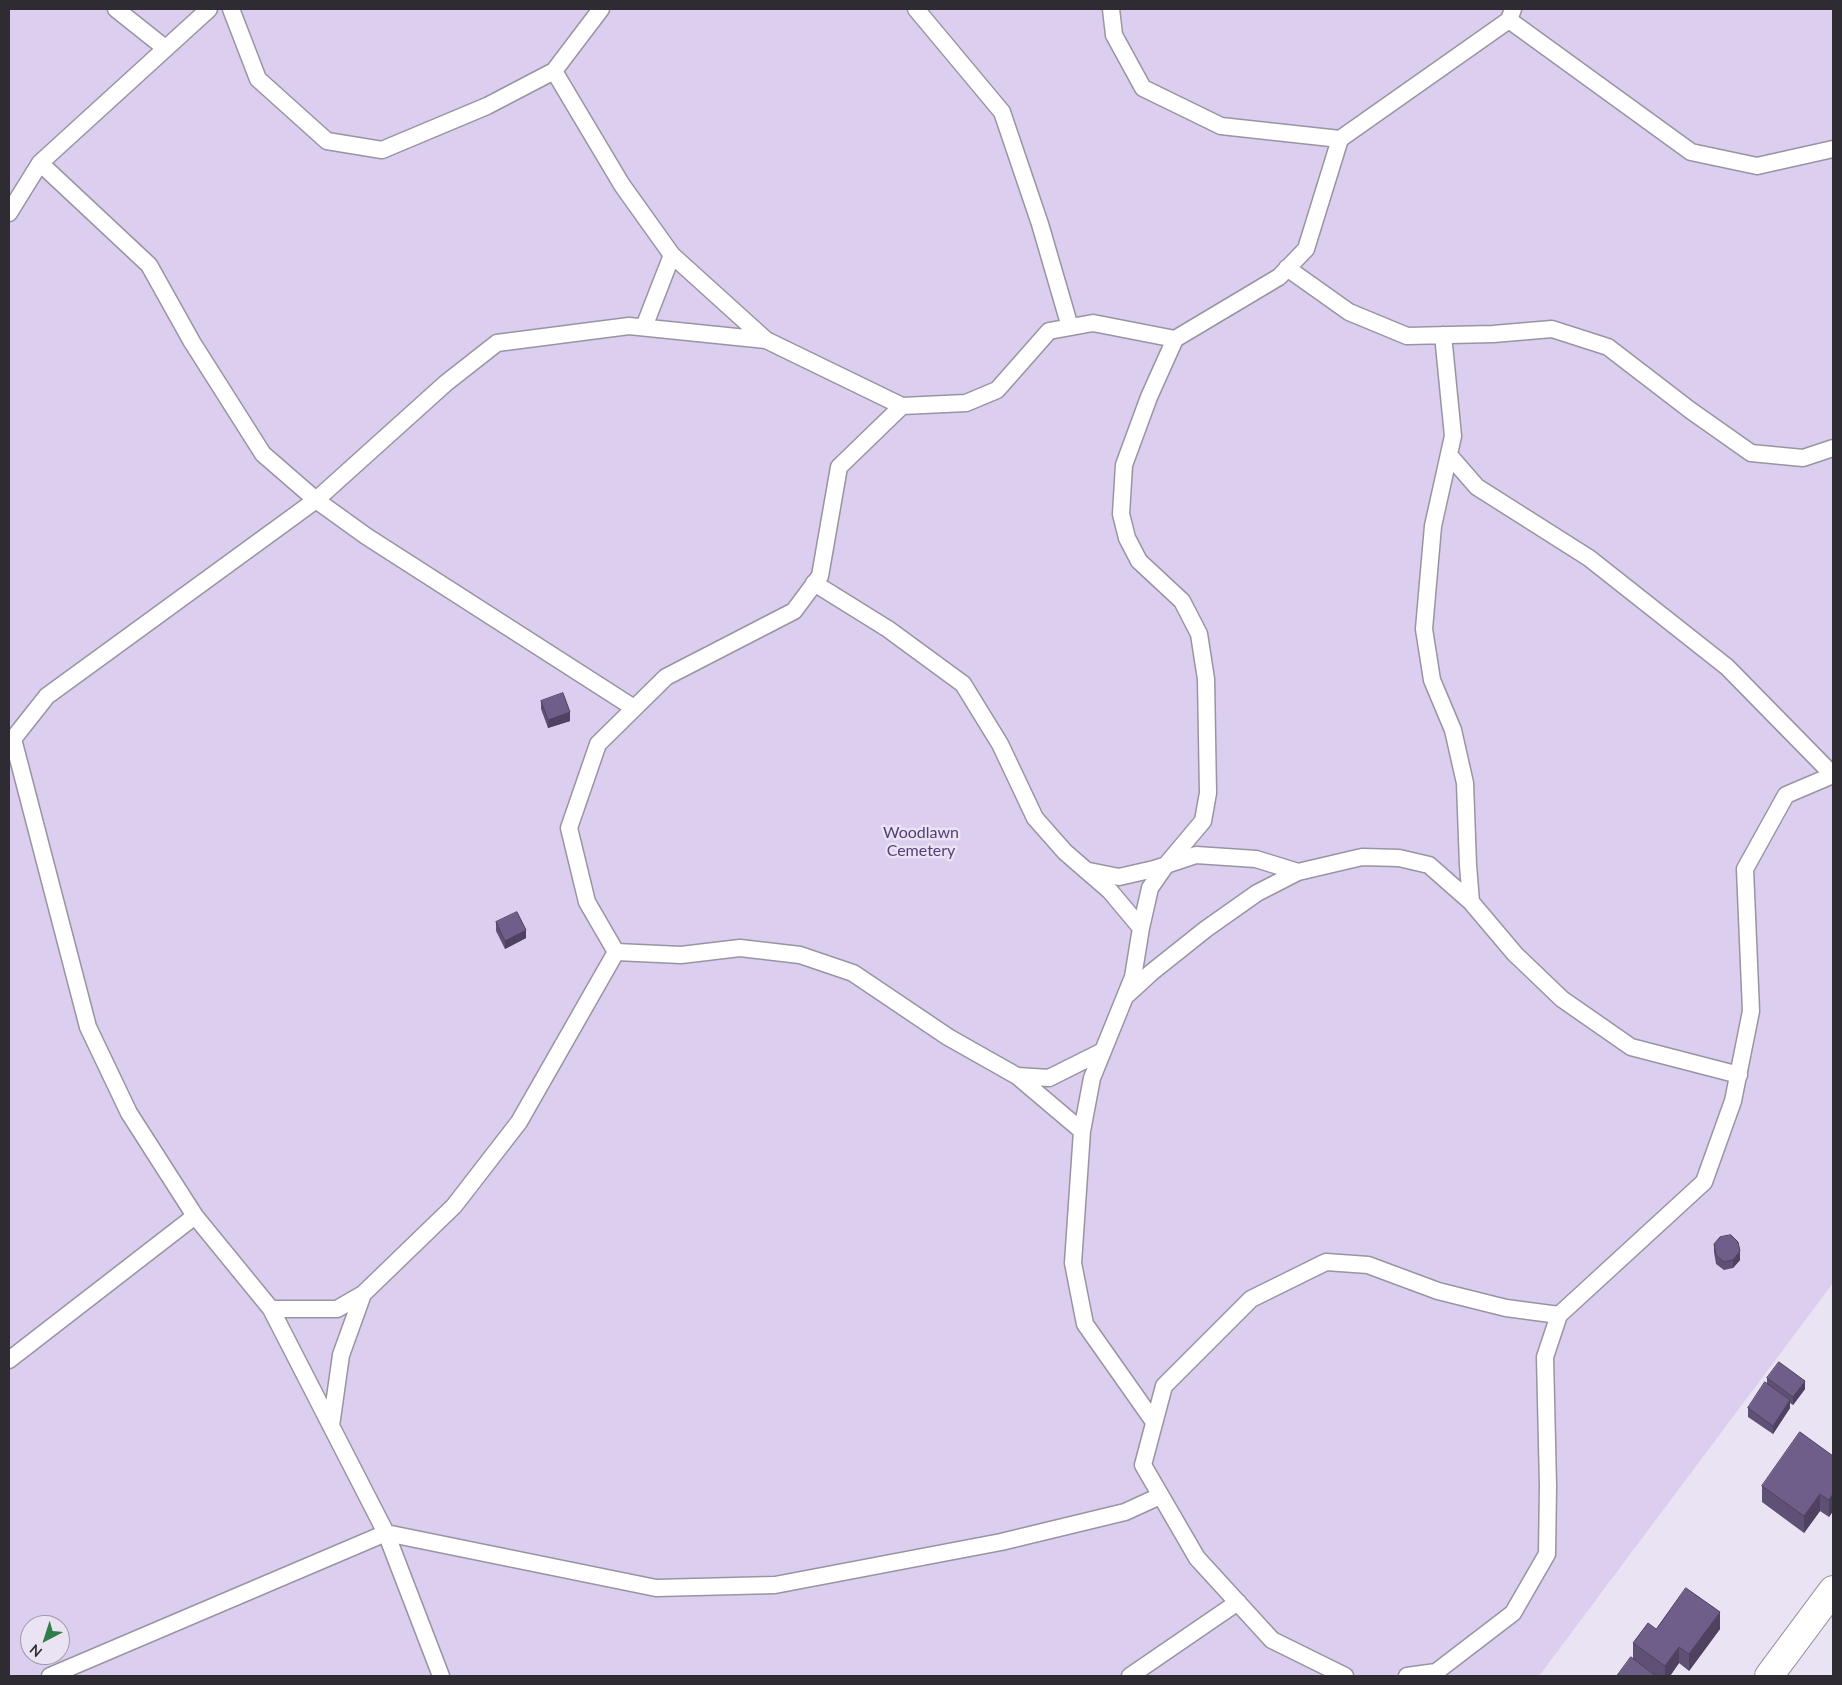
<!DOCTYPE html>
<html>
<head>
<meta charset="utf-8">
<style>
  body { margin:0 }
  #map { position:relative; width:1842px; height:1685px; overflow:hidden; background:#e9e3f3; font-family:Lato,sans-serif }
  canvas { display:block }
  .frame { position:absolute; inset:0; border:10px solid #2e2c32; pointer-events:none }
  .north { position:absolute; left:20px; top:1615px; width:50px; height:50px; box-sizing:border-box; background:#e9e3f3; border:1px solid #9e9aa6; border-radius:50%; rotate:220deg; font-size:14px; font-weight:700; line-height:20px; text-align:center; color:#2e2c32 }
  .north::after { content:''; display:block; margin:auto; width:18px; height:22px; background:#307c4b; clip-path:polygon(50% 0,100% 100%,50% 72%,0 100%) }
</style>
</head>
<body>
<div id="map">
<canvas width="1842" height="1685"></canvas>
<div class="frame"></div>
<div class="north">N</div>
</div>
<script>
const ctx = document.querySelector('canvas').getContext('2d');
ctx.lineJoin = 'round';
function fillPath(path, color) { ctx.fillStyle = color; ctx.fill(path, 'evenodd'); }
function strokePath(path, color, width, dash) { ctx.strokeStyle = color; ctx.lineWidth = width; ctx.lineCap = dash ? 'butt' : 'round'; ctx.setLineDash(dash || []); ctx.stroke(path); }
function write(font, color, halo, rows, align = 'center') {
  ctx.font = font + ' Lato,sans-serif'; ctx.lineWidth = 5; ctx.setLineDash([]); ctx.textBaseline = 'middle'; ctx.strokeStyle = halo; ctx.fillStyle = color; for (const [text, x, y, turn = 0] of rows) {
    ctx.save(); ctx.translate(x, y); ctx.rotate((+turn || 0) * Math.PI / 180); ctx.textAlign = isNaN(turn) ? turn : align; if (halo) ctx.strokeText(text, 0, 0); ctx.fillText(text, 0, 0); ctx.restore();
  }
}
const green = new Path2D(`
  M9,9H1833V1283L1539,1676H9ZM30,1625H60V1655H30Z`);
const service = new Path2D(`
  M116,9L165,48
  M231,9L258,79L327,141L382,150L487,106L554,71L622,185L672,255L766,340
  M916,9L1002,112L1040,224L1070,327
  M1111,9L1114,35L1143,88L1221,126L1340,139
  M1509,20L1691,152L1757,166L1833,149
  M554,71L601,9
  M40,163L149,265L192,342L263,454L316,500L366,536L634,708
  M9,213L40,163L209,9
  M1287,268L1349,312L1407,336L1493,334L1552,329L1608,347L1690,410L1751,453L1803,458L1833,448
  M644,327L672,255
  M1443,335L1453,436L1433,526L1424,629L1432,680L1453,730L1465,783L1468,865L1471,902L1515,954L1562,999L1631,1047L1739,1075
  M1449,455L1477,487L1589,558L1727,667L1833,775
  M814,583L888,629L963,684L1000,744L1035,818L1065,852L1110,891L1141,928L1133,977L1092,1078L1082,1131L1073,1263L1085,1324L1154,1422
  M1089,871L1119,877L1154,869L1196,855L1256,859L1298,872
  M1141,928L1150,888L1166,865L1203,821L1208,793L1206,679L1199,634L1182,601L1139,561L1127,538L1121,514L1124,465L1149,397L1175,339
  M616,952L681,955L740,948L800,955L853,973L948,1037L1017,1076L1049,1078L1103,1051
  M1128,994L1152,972L1206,929L1257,893L1298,872L1362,857L1399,858L1429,865L1471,902
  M1017,1076L1082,1131
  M195,1216L271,1309L386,1533L656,1588L775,1585L1001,1542L1125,1512L1160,1496
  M271,1309H337L363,1294L454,1206L519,1122L616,952L587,902L569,828L598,744L666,677L794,611L820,576L839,467L902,406L966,403L997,390L1049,331L1093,323L1175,339L1279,277L1306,249L1340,139L1509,20L1513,9
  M9,1360L195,1216L129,1113L88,1027L13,739L47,696L316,500L446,383L497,343L629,326L766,340L902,406
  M331,1426L341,1355L363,1294
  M50,1676L386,1533L441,1676
  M1130,1676L1238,1602
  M1345,1676L1272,1640L1197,1558L1143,1465L1164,1386L1251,1299L1326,1262L1368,1265L1438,1291L1506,1308L1559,1315
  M1407,1676L1436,1672
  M1433,1676L1436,1672L1513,1613L1547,1554L1548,1486L1545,1357L1559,1315L1704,1182L1733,1101L1751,1011L1745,869L1786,795L1833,775`);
const minor = new Path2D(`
  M1769,1676L1833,1590`);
const wall = new Path2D(`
  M541,701L570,721L548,728L541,709Z
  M496,922L526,938L505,949L496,931Z
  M1714,1244L1740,1260L1733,1268L1724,1270L1716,1264L1714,1252Z
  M1767,1378L1805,1389L1793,1405L1790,1403V1408L1773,1434L1748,1417V1408L1767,1384Z
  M1833,1456V1511L1829,1517L1820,1511L1804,1533L1762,1502V1486Z
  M1656,1629H1720L1689,1671L1679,1663L1670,1676H1617L1633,1659V1643Z`);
const shadedWall = new Path2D(`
  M570,712V721L548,728V720Z
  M526,930V938L505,949V941Z
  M1740,1251V1260L1733,1268V1260Z
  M1805,1381V1389L1793,1405V1397Z
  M1790,1400V1408L1773,1434V1426Z
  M1820,1494V1511L1804,1533V1516Z
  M1833,1494V1511L1829,1517V1500Z
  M1720,1612V1629L1689,1671V1654Z
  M1679,1647V1663L1670,1676H1665V1666Z`);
const building = new Path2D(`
  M563,693L570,712L548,720L541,701Z
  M517,912L526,930L505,941L496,922Z
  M1731,1235L1738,1242L1740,1251L1733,1260L1724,1262L1716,1255L1714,1244L1720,1237Z
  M1779,1362L1805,1381L1793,1397L1767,1378Z
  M1765,1382L1790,1400L1773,1426L1748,1408Z
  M1800,1432L1833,1456V1494L1829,1500L1820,1494L1804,1516L1762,1486Z
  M1686,1588L1720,1612L1689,1654L1679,1647L1665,1666L1633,1643L1648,1623L1656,1629Z
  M1631,1657L1656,1676H1617Z`);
const parkNames = [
  ["Woodlawn",921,833],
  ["Cemetery",921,851]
];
fillPath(green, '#dbceef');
strokePath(service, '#9994a3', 19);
strokePath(minor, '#9994a3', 30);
strokePath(service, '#fff', 16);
strokePath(minor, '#fff', 28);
fillPath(wall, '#5f5176');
fillPath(shadedWall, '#4e4260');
fillPath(building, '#6f5e89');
strokePath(building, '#4e4260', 1);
write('16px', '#573d78', '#e9e3f3', parkNames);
</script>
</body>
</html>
